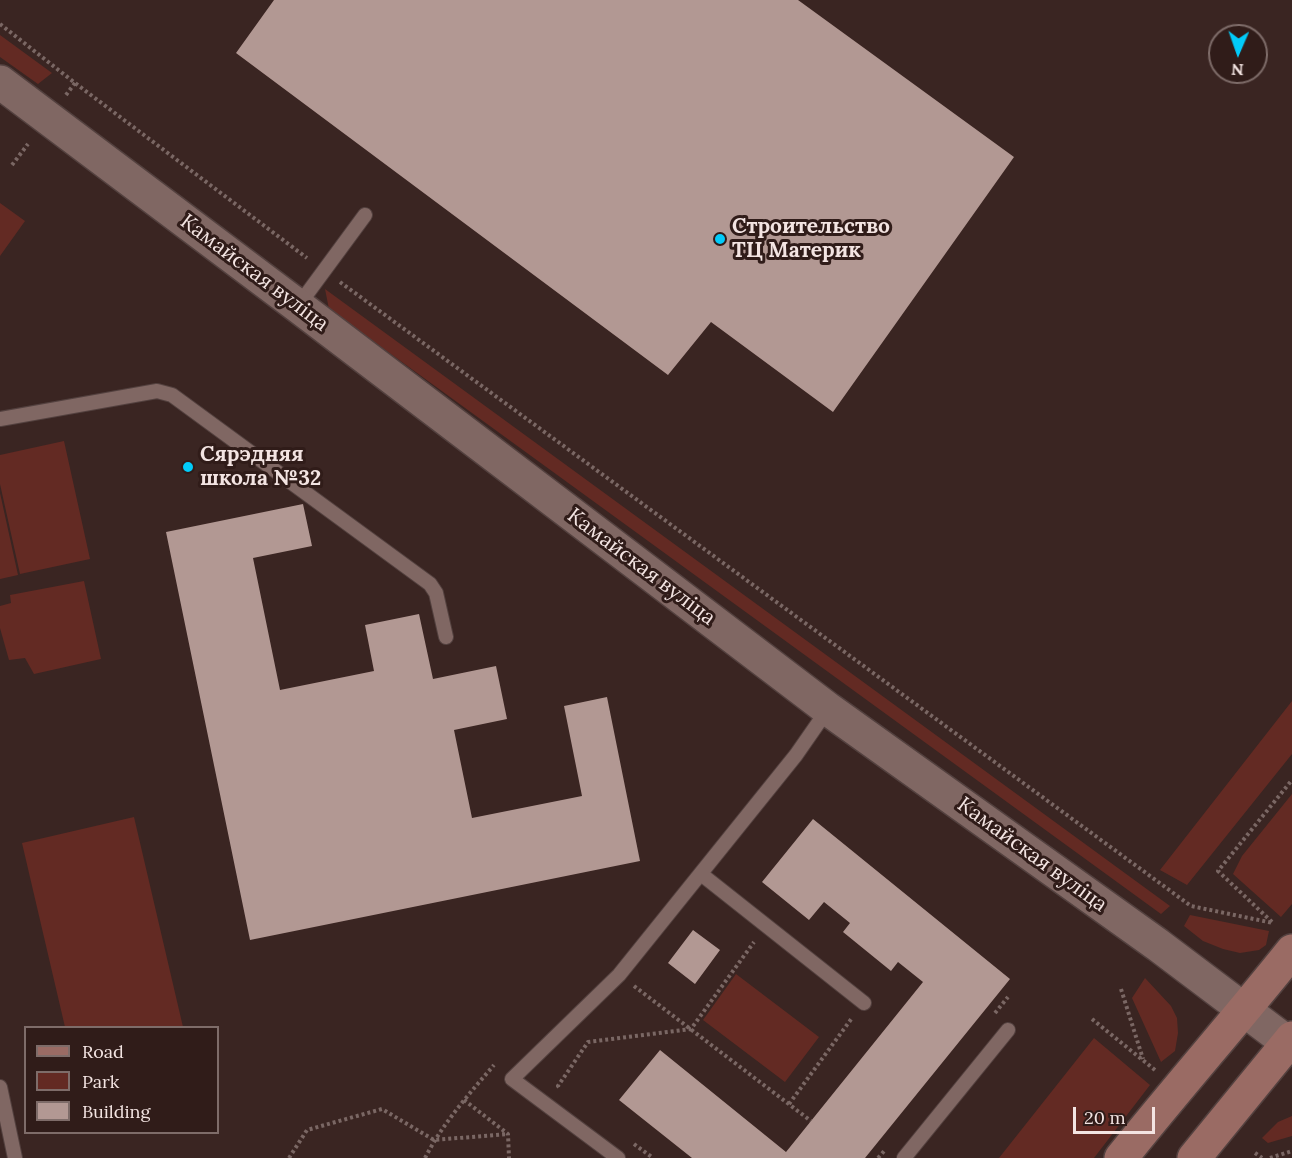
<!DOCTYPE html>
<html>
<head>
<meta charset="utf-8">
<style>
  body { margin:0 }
  #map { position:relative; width:1292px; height:1158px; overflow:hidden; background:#3a2522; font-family:Lora,serif }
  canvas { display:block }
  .legend { position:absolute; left:24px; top:1026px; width:195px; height:108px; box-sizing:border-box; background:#301c19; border:2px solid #7e6c69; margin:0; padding:8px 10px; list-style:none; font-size:18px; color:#f3e4e2 }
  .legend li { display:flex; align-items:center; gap:12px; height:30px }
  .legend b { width:30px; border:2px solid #7e6c69 }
  .north { position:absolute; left:1208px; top:24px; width:60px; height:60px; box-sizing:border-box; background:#301c19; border:2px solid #7e6c69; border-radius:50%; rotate:182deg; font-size:16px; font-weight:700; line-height:24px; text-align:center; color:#f3e4e2 }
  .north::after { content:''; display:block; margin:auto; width:21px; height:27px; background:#02cbf9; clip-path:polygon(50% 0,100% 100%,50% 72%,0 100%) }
  .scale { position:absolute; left:1073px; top:1107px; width:82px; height:27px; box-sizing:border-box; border:3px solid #f3e4e2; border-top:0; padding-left:8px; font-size:18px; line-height:21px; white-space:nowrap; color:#f3e4e2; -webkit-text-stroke:4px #301c19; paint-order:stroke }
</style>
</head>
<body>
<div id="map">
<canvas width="1292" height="1158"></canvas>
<ul class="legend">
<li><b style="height:8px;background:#9a6b64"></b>Road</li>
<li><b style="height:16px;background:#632a23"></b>Park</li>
<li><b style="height:16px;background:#b29893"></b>Building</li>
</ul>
<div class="north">N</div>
<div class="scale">20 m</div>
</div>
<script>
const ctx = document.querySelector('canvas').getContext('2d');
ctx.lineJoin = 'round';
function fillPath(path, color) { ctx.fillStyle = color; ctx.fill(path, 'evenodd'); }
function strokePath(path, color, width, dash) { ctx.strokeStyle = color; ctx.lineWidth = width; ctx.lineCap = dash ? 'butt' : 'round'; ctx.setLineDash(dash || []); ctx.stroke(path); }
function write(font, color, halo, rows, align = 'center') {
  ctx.font = font + ' Lora,serif'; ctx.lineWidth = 6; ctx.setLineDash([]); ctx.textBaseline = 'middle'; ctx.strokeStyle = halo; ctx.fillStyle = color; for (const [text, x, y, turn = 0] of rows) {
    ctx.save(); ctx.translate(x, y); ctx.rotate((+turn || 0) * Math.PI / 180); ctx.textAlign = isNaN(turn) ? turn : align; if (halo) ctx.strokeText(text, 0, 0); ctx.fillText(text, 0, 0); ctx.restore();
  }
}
const green = new Path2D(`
  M0,35L52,73L38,84L0,57Z
  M0,203L25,221L0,256Z
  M325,289L1170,906L1161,914L329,309Z
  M64,441L90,559L20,574L0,484V455Z
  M0,493L18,575L0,579Z
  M84,581L101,659L34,674L25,658L9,660L0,628V606L11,603L10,595Z
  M1292,701V754L1187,885L1160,870Z
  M1292,794V904L1281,917L1233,874L1242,856Z
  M134,817L183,1027H65L22,843Z
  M1190,915L1269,931L1266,945L1259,950L1240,953L1223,949L1203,941L1184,926Z
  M736,974L819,1037L785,1082L703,1020Z
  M1145,978L1171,1006L1177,1018L1178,1033L1175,1051L1161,1062L1132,998Z
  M1094,1038L1150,1085L1094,1158H999Z
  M1292,1116V1136L1268,1143L1262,1138L1278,1122Z`);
const building = new Path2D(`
  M274,0H798L1014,157L833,412L711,322L668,375L236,53Z
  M303,504L312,546L253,558L280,690L374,671L365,625L419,614L433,679L496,666L507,719L454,730L472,818L582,796L564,706L607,697L640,861L250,940L166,532Z
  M813,819L1010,979L865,1158H692L619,1100L660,1050L786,1152L923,982L898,962L891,971L843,932L850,923L824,902L809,920L762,882Z
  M693,930L720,950L695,984L668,963Z`);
const path = new Path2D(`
  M0,24L75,83L307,258
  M66,95L75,83
  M12,165L28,144
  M340,282L1191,906L1273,923
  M1272,922L1218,871L1292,780
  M634,986L811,1121
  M1121,989L1143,1059
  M995,1013L1008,997
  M1092,1019L1155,1070
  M559,1087L558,1086L588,1042L691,1029L754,942
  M464,1100L508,1134L509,1158
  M789,1104L852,1018
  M634,1144L653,1158
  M1255,1153L1262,1158
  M289,1158L307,1130L382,1109L434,1140L508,1134
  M425,1158C443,1123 469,1094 494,1065
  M878,1158L885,1150
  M1270,1158L1292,1151`);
const service = new Path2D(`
  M298,306L365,215
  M0,419L157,391L172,395L430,584L436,593L446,637
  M701,874L864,1003
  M0,1087L15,1158
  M618,1158L512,1079L619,975L796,755L828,709
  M904,1158L1008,1030`);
const tertiary = new Path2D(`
  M0,82L298,306L828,709L1158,945L1288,1043`);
const secondary = new Path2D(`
  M1121,1158C1177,1088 1236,1021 1292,951
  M1194,1158L1292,1038`);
const markers = [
  [720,239,6,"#02cbf9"],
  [188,467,6,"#02cbf9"]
];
const poiNames = [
  ["Строительство",732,227],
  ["ТЦ Материк",732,251],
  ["Сярэдняя",200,455],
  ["школа №32",200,479]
];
const streetNames = [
  ["Камайская вуліца",254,273,37],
  ["Камайская вуліца",641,567,37],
  ["Камайская вуліца",1032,855,36]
];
fillPath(green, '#632a23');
fillPath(building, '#b29893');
strokePath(service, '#53413f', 16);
strokePath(tertiary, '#53413f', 36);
strokePath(secondary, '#53413f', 36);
strokePath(path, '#7a6764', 4, [3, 3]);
strokePath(service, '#806763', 14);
strokePath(tertiary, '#806763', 33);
strokePath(secondary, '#9a6b64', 33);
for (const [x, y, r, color] of markers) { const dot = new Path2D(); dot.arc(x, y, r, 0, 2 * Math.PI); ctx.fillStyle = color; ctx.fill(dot); strokePath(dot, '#301c19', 2); }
write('bold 21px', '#f3e4e2', '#301c19', poiNames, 'left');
write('21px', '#f3e4e2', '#301c19', streetNames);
</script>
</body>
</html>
